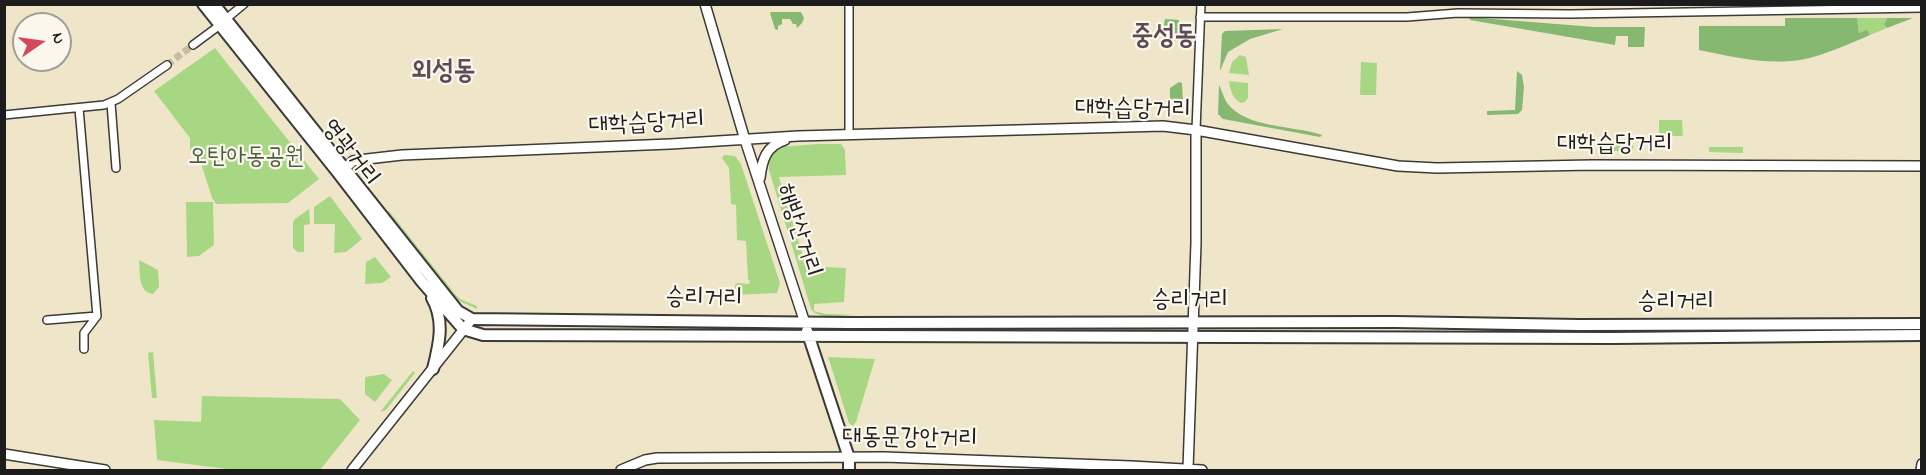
<!DOCTYPE html>
<html>
<head>
<meta charset="utf-8">
<style>
  body { margin:0 }
  #map { position:relative; width:1926px; height:475px; overflow:hidden; background:#efe6c9; font-family:"Indie Flower",sans-serif }
  canvas { display:block }
  .frame { position:absolute; inset:0; border:6px solid #1c1c1c; pointer-events:none }
  .north { position:absolute; left:12px; top:12px; width:60px; height:60px; box-sizing:border-box; background:#fbf7ec; border:2px solid #a29f99; border-radius:50%; rotate:77deg; font-size:16px; font-weight:700; line-height:24px; text-align:center; color:#1c1c1c }
  .north::after { content:''; display:block; margin:auto; width:21px; height:27px; background:#d1495b; clip-path:polygon(50% 0,100% 100%,50% 72%,0 100%) }
</style>
</head>
<body>
<div id="map">
<canvas width="1926" height="475"></canvas>
<div class="frame"></div>
<div class="north">N</div>
</div>
<script>
const ctx = document.querySelector('canvas').getContext('2d');
ctx.lineJoin = 'round';
function fillPath(path, color) { ctx.fillStyle = color; ctx.fill(path, 'evenodd'); }
function strokePath(path, color, width, dash) { ctx.strokeStyle = color; ctx.lineWidth = width; ctx.lineCap = dash ? 'butt' : 'round'; ctx.setLineDash(dash || []); ctx.stroke(path); }
function write(font, color, halo, rows, align = 'center') {
  ctx.font = font + ' "Indie Flower","Poor Story",sans-serif'; ctx.lineWidth = 4.5; ctx.setLineDash([]); ctx.textBaseline = 'middle'; ctx.strokeStyle = halo; ctx.fillStyle = color; for (const [text, x, y, turn = 0] of rows) {
    ctx.save(); ctx.translate(x, y); ctx.rotate((+turn || 0) * Math.PI / 180); ctx.textAlign = isNaN(turn) ? turn : align; if (halo) ctx.strokeText(text, 0, 0); ctx.fillText(text, 0, 0); ctx.restore();
  }
}
const green = new Path2D(`
  M1857,18H1887L1884,23L1887,28L1870,35L1867,31L1859,33Z
  M215,48L319,179L288,203L216,204L212,198L199,157L193,154L190,149V138L154,91Z
  M1240,55L1246,57L1249,75L1229,73L1232,62Z
  M1361,62L1377,63L1376,95H1360Z
  M1229,81L1248,83V98L1245,102L1241,103C1233,99 1230,90 1229,81Z
  M1659,120H1682L1683,136H1659Z
  M818,144H841L845,150L846,175L779,177L806,266L846,268L844,302L814,304V311L826,314L858,315C844,315 819,321 811,309L769,170V156L778,147Z
  M1598,145H1633V151H1598Z
  M1709,147H1743V153L1709,152Z
  M724,155L735,156L741,164L780,283L777,293L735,295V285L737,283L749,284L750,280H748L746,241L737,240L736,205L731,204L729,168L722,158Z
  M330,196L362,239L346,252L334,253L335,224H314V207Z
  M186,202H213L214,245L199,256L187,257Z
  M309,209L310,224L304,225V252H298L293,248V222L295,219Z
  M389,211L455,294L460,299L477,306V309L459,301L453,295L386,213Z
  M375,257L391,277L382,283L365,284L366,262Z
  M139,260L158,270L159,287L153,294C138,293 140,272 139,260Z
  M153,352L157,398H152L148,353Z
  M828,357L875,359L856,422L853,426L849,423Z
  M413,371L415,373L386,410L380,412Z
  M384,374L392,380L375,402L365,394V377Z
  M202,396L340,399L360,420L320,470H234L157,460L154,420L201,422Z`);
const forest = new Path2D(`
  M771,12H801L804,18L802,23L797,28L796,24H793L790,19H782V24L778,26V30L775,29L770,13Z
  M1469,17L1594,27H1645L1644,47H1628V36H1616L1615,45L1470,20Z
  M1785,18H1857L1859,33L1867,30L1870,35C1849,44 1827,54 1805,59C1769,66 1734,57 1699,50V26H1785Z
  M1887,18H1913L1887,28L1884,24Z
  M1165,19L1179,20V41C1161,40 1162,35 1165,19Z
  M1283,29L1250,39L1228,52L1220,71L1222,34L1225,31Z
  M1517,71L1522,75L1524,87L1522,110L1518,114L1487,115V111L1515,110Z
  M1179,82L1182,83L1183,104L1177,106L1172,105L1170,99V88Z
  M1219,85C1222,91 1224,98 1227,103C1247,129 1294,125 1322,135L1320,137L1223,119L1218,114Z`);
const streetTunnel = new Path2D(`
  M167,65L193,45`);
const street = new Path2D(`
  M1200,17H1407L1458,13L1570,14L1922,8
  M226,19L244,4
  M193,45L220,25
  M111,103L116,168
  M79,108L97,316L84,333V349
  M4,115L104,105L118,99L167,65
  M1196,130L1201,4
  M849,135V4
  M47,320L97,316`);
const secondary = new Path2D(`
  M705,4L745,140L805,323
  M345,168L353,161L367,159L402,155L670,144L798,136L1163,126L1196,130L1398,166L1437,168L1592,165L1922,166
  M760,178C762,160 766,146 785,140
  M4,454L105,470
  M1188,469L1196,243V130
  M352,470L472,319
  M621,470L645,460L657,458L884,457L1131,466L1202,470
  M1921,470L1922,464`);
const primary = new Path2D(`
  M203,4L338,173L422,282L463,329L483,335L1613,338L1922,335
  M214,4L458,311L472,319L848,323L1395,322L1579,325L1922,324
  M432,298C445,321 439,345 433,369
  M807,331L849,458V470`);
const streetNames = [
  ["대학습당거리",1133,111,1],
  ["대학습당거리",647,125,-3],
  ["대학습당거리",1615,146],
  ["영광거리",349,154,52],
  ["해방산거리",797,231,72],
  ["승리거리",704,300,1],
  ["승리거리",1190,302],
  ["승리거리",1676,304],
  ["대동문강안거리",910,440,1]
];
const parkNames = [
  ["오탄아동공원",246,159]
];
const quarterNames = [
  ["중성동",1164,39],
  ["외성동",443,74]
];
fillPath(green, '#a8d784');
fillPath(forest, '#86b872');
strokePath(streetTunnel, '#c5bea6', 7, [7, 3.5]);
strokePath(street, '#3c3a36', 10);
strokePath(secondary, '#3c3a36', 12);
strokePath(primary, '#3c3a36', 14);
strokePath(street, '#fff', 7);
strokePath(secondary, '#fff', 9);
strokePath(primary, '#fff', 10);
write('24px', '#1c1c1c', '#fbf7ec', streetNames);
write('24px', '#4d5d40', '#fbf7ec', parkNames);
write('bold 27px', '#5c4a54', '#fbf7ec', quarterNames);
</script>
</body>
</html>
